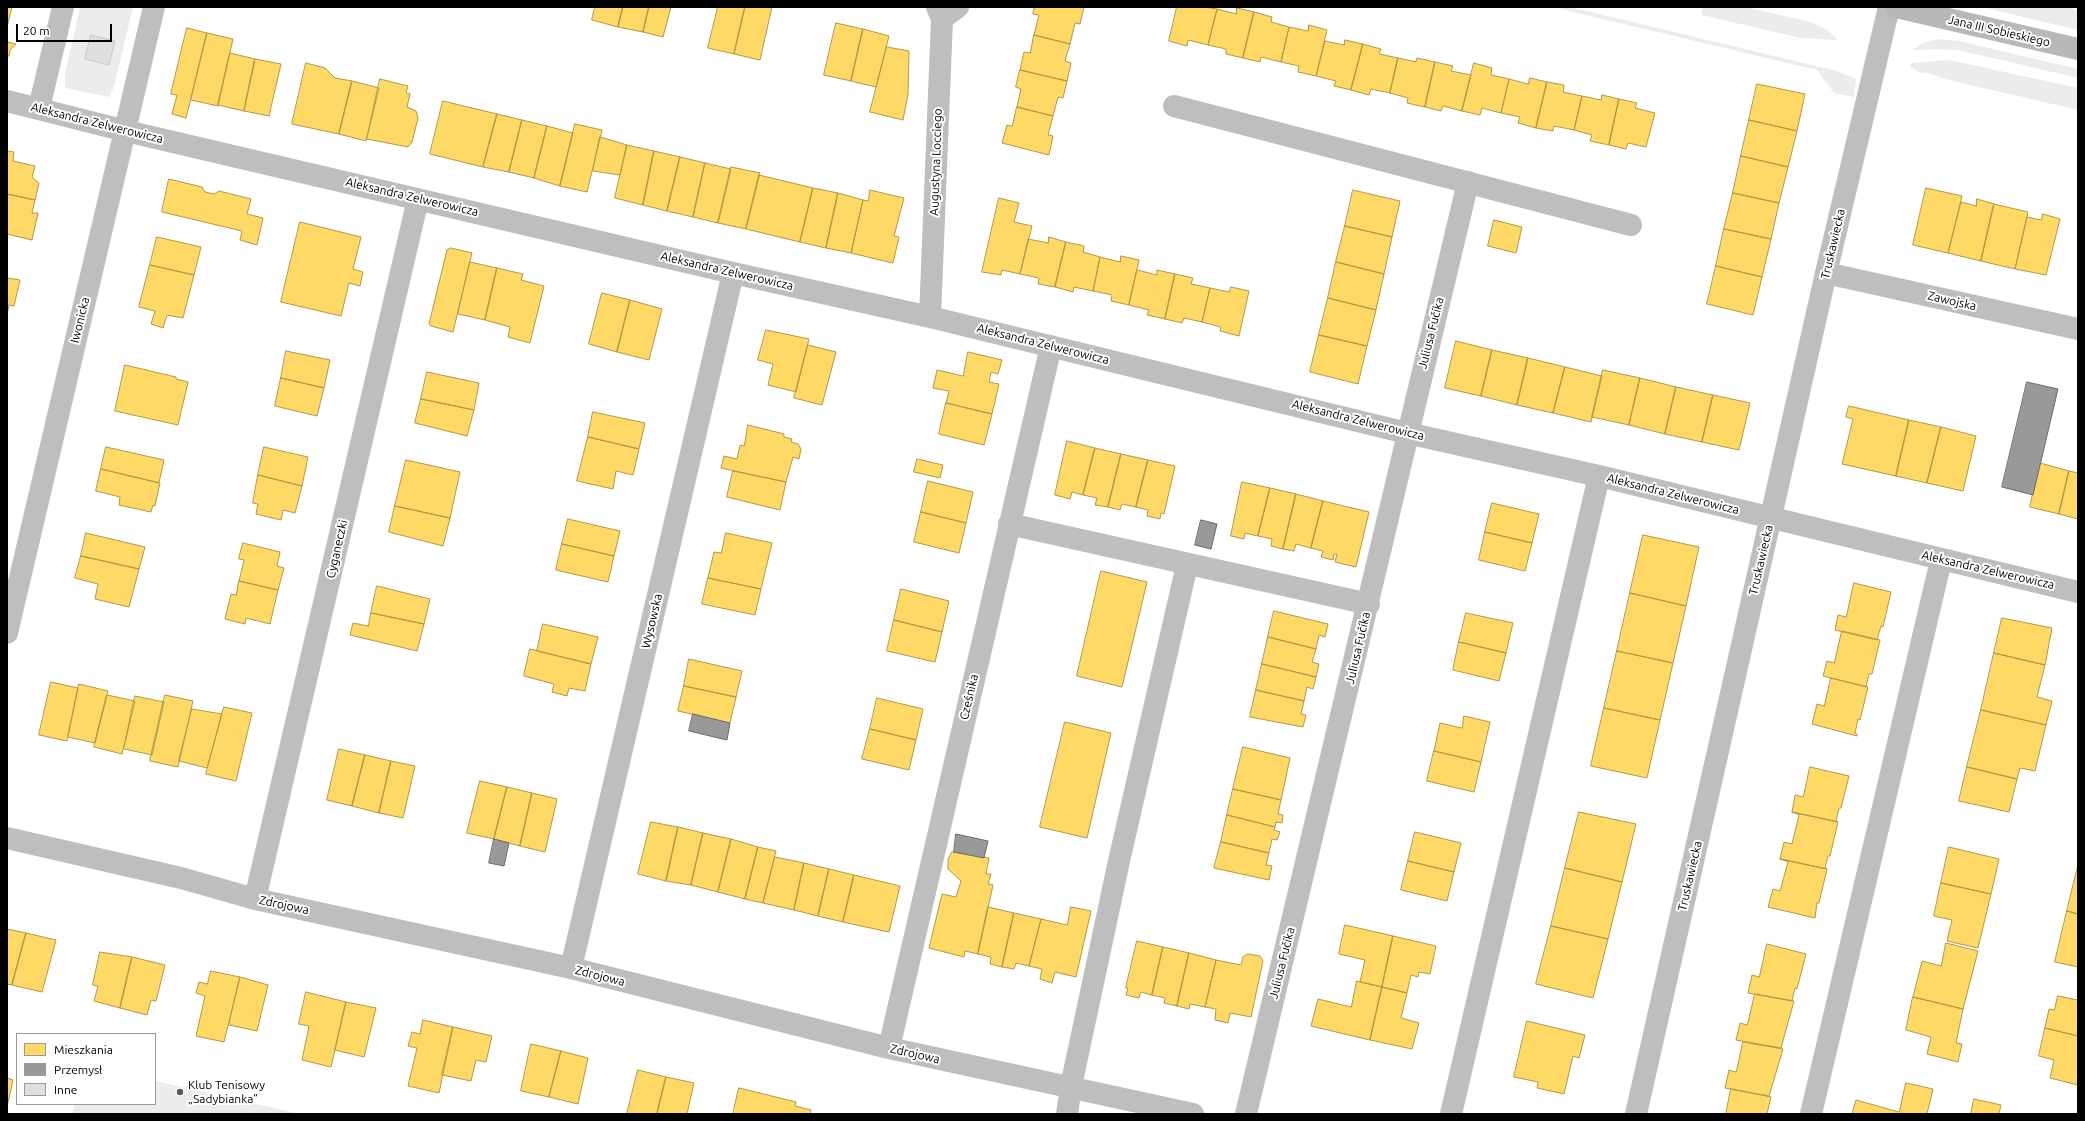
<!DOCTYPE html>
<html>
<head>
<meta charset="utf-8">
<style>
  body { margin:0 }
  #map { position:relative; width:2085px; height:1121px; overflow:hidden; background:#fff; font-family:Ubuntu,sans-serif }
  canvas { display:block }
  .frame { position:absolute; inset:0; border:8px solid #000; pointer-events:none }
  .legend { position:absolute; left:16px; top:1033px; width:140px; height:72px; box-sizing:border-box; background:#fff; border:1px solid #999; margin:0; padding:5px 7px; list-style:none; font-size:12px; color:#000 }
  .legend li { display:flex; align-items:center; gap:8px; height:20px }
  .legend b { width:20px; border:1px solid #999 }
  .scale { position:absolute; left:16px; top:24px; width:96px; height:18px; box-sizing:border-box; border:2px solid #000; border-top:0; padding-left:5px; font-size:12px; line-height:14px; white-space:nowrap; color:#000; -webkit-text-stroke:3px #fff; paint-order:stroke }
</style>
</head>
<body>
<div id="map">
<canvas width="2085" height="1121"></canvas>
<div class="frame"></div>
<ul class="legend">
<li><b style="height:11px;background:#ffd966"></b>Mieszkania</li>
<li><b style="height:11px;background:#999"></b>Przemysł</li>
<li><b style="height:11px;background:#dfdfdf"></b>Inne</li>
</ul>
<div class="scale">20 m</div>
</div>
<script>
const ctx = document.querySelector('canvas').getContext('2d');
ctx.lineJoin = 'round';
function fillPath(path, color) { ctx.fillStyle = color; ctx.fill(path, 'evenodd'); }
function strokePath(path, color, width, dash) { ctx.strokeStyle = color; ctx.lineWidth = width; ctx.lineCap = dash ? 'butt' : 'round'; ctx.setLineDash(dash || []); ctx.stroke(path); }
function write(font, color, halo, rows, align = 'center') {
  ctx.font = font + ' Ubuntu,sans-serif'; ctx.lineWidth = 4; ctx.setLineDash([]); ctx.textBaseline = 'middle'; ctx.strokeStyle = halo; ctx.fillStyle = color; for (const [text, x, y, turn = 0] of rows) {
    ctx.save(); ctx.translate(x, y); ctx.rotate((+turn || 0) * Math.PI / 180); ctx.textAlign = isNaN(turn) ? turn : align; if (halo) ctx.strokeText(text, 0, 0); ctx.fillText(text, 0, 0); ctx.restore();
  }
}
const green = new Path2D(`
  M80,7H133L114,87L109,97L65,88V74Z
  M1552,7H1570L1837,71L1856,79L1854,97L1834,93L1817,70Z
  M1703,7H1746L1810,22L1826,29L1838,40L1801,38L1701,15Z
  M1981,7H2066L2078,10V30Z
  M1939,39L1959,41L2078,69V78L1958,50L1937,49L1912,50L1923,43Z
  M1950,60L2078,88V110L1953,81L1924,72L1923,74L1910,67L1911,63Z
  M155,1081L300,1114H72L75,1104H155Z`);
const homes = new Path2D(`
  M7,7H12L7,27Z
  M595,7H623L618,27L592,20Z
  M623,7H649L643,32L618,27Z
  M649,7H671L663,37L643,32Z
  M718,7H745L734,54L708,48Z
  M745,7H772L760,60L734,54Z
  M1035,7H1084L1080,24L1075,23L1070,44L1034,35L1039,15L1033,14Z
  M1177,7H1205L1217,9L1208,45L1188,40L1187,46L1169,41Z
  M1237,8L1254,12L1243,58L1226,54V49L1208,45L1217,9L1236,14Z
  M1254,12L1272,17L1271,22L1289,27L1281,62L1261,57L1260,62L1243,58Z
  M836,23L863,29L851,81L824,75Z
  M1309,25L1327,30L1316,76L1298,72L1299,66L1281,62L1289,27L1308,31Z
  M187,28L207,33L186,118L172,114L177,95L171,94Z
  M863,29L889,36L876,87L851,81Z
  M207,33L233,39L218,106L191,100Z
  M1034,35L1070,44L1065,61L1071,63L1067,81L1020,70L1024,52L1030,53Z
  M1345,40L1363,44L1351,90L1334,86L1336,81L1316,76L1325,41L1344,45Z
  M7,42L16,44L10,50L9,56H7Z
  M1363,44L1381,49L1379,54L1398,58L1390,93L1371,89L1369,95L1351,90Z
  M887,47L909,51L908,94L903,120L870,112Z
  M230,53L255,59L244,111L218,105Z
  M1398,58L1416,62L1417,58L1435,62L1425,107L1407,103L1408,98L1390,93Z
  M255,59L281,64L269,116L244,111Z
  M1435,62L1453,66L1451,71L1471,75L1462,111L1443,106L1441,111L1425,107Z
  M306,63L325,68L335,78L352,81L339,134L292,124Z
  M1474,63L1492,68L1491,75L1509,79L1501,113L1482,108L1480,115L1462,111Z
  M1020,70L1067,81L1063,98L1058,97L1053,116L1017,107L1021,89L1016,87Z
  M1530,78L1547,82L1536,128L1518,123L1520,117L1501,113L1509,79L1528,84Z
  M380,79L408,86L406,93L410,94L407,107L416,111L418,118L412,142L408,147L367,139Z
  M352,81L379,88L366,141L339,134Z
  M1547,82L1564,85L1563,92L1582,96L1574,130L1554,126L1553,131L1536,128Z
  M1757,84L1805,94L1797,131L1749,120Z
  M1602,95L1619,99L1609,145L1590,141L1592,135L1574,130L1582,96L1601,100Z
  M1619,99L1637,103L1635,108L1655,113L1646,147L1628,143L1626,149L1609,145Z
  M443,101L497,114L483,167L430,154Z
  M1017,107L1053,116L1048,135L1053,136L1049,155L1002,143L1007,125L1012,126Z
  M497,114L522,120L509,172L483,167Z
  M522,120L547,126L534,178L509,172Z
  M1749,120L1797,131L1788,167L1741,156Z
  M575,124L602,130L587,192L560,186Z
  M547,126L573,133L560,186L534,178Z
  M600,137L627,145L620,175L593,171Z
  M627,145L654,151L643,205L615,198Z
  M7,151L14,152L13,161L35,166L32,177L39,183L35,200L7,194Z
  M654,151L680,157L667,211L643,205Z
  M1741,156L1788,167L1779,203L1733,193Z
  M680,157L705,163L693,217L667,211Z
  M705,163L731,169L718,223L693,217Z
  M731,167L760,173L746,229L718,223Z
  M759,175L813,188L800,242L746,229Z
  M169,179L202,187L205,192L214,194L219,191L251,199L247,214L263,218L257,245L240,240L242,231L162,212Z
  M813,188L838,193L826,248L800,242Z
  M1926,188L1962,196L1948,253L1913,245Z
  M870,190L904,198L894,236L899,237L893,263L851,253L863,200L868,201Z
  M1353,190L1400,201L1392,237L1345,226Z
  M838,193L863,200L851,253L826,248Z
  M1733,193L1779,203L1771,239L1724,229Z
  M7,194L35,200L32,213H38L32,240L7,234Z
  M999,198L1019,203L1014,222L1032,226L1020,274L1002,270L1001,275L982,272Z
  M1977,199L1994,204L1981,261L1948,253L1961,202L1976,206Z
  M1994,204L2028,212L2015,269L1981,261Z
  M2043,214L2060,219L2046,275L2015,269L2027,217L2041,220Z
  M1494,220L1522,227L1516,253L1488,246Z
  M300,222L361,237L353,269L363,272L360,286L349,283L341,316L281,302Z
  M1345,226L1392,237L1384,274L1336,262Z
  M1724,229L1771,239L1762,277L1716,266Z
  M157,237L201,247L194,275L150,265Z
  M1049,237L1066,242L1055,287L1038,284L1039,278L1020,274L1028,239L1048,243Z
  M1066,242L1084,246L1083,252L1100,257L1093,291L1074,287L1073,292L1055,287Z
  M451,248L472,253L453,332L431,326L429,324L447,250Z
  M1121,256L1139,260L1129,305L1111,301L1112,295L1093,291L1100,257L1120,262Z
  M470,262L497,268L485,320L458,314Z
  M1336,262L1384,274L1376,310L1328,298Z
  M150,265L194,275L183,318L167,315L163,328L151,324L155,311L139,307Z
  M1716,266L1762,277L1753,315L1707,304Z
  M497,268L523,274L521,280L544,286L530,343L508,337L510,327L485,320Z
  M1137,270L1157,275V270L1175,274L1165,319L1147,315L1149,310L1129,305Z
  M1175,274L1193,278L1191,284L1210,288L1202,322L1184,318L1182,323L1165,319Z
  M7,278L20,280L14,306L9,305L7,315Z
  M1231,287L1249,291L1239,336L1220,331L1221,327L1202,322L1210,288L1229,292Z
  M602,293L630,300L617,352L589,344Z
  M1328,298L1376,310L1367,346L1319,335Z
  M630,300L662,309L649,360L617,352Z
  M766,330L809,339L796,392L768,385L773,364L758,360Z
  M1319,335L1367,346L1358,384L1310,372Z
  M1456,341L1492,350L1481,396L1445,388Z
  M808,345L836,352L822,405L794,398Z
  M1492,350L1528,358L1517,405L1481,396Z
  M286,351L330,360L324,388L281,378Z
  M968,352L1002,360L998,374L991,372L989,382L999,384L992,414L946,403L949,391L933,388L937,370L963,376Z
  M1528,358L1565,367L1553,413L1517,405Z
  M125,365L176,377V379L188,382L178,425L115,411Z
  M1565,367L1602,376L1591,422L1553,413Z
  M1603,370L1640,378L1629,425L1592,417Z
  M427,372L479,383L474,410L421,399Z
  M281,378L324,388L317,416L275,406Z
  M1640,378L1676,387L1665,434L1629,425Z
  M1676,387L1713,395L1702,442L1665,434Z
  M1713,395L1750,403L1739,450L1702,442Z
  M421,399L474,410L467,436L415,423Z
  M946,403L992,414L984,445L939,434Z
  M1849,406L1909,420L1896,476L1842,464L1853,419L1846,417Z
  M593,412L645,423L639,449L588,437Z
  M1909,420L1941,427L1927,483L1896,476Z
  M748,425L784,434V437L792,439L791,442L798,444L801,449L799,459L793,457L786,482L721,468L724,456L737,459L740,445L744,446Z
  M1941,427L1976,436L1963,491L1927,483Z
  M588,437L639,449L633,475L616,471L613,489L577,481Z
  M1067,441L1095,448L1083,495L1072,492L1070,499L1055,495Z
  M106,447L164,460L159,483L101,469Z
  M264,447L308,457L302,486L258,475Z
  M1095,448L1121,454L1108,507L1095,505L1097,498L1083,495Z
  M1121,454L1148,460L1136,507L1122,504L1120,510L1108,507Z
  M917,459L943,465L940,478L914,472Z
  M406,460L460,472L450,518L395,506Z
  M1148,460L1175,466L1164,514L1161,513L1160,519L1147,516L1148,510L1136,507Z
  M2040,463L2069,471L2059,514L2030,507Z
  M101,469L160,483L155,506L153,505L151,512L119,505L120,497L96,491Z
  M733,471L786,482L780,510L727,497Z
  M2069,471L2078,473V519L2059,514Z
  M258,475L302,486L295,513L283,510L281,520L256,514L258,504L253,503Z
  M928,481L973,492L966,523L921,512Z
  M1242,482L1270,488L1258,536L1245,533L1244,539L1231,536Z
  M1270,488L1296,494L1283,549L1271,546L1272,539L1258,536Z
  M1296,494L1323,501L1311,548L1296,544L1294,551L1283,549Z
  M1323,501L1369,512L1356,567L1335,562L1337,554H1334L1333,560L1321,557L1323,551L1311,548Z
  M1492,503L1539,514L1532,543L1485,532Z
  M395,506L450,518L443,546L389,532Z
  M921,512L966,523L959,553L914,542Z
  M568,519L620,531L614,556L562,544Z
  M1485,532L1532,543L1525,571L1479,560Z
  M86,533L145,547L139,569L81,556Z
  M726,533L772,543L761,589L708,578L714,552L721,553Z
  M1643,535L1699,547L1686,606L1630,593Z
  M243,543L280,552L277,566L284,568L278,590L239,581L244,560L239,559Z
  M562,544L614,556L608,582L556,570Z
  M81,556L139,569L129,607L95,599L98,584L75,578Z
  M1101,571L1147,582L1122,687L1077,676Z
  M708,578L761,589L755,615L702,604Z
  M239,581L278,590L270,624L246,618L245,624L225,619L231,594L236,595Z
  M1854,583L1891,592L1883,627L1881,626L1877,640L1835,630L1838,615L1846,617Z
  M377,586L430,599L424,624L371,613Z
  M901,589L949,601L942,632L894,620Z
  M1630,593L1686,606L1673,663L1617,651Z
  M1274,611L1328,624L1325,637L1319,635L1316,649L1268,637Z
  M371,613L424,624L417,651L350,635L353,623L368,626Z
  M1466,613L1513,623L1506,653L1459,642Z
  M2002,618L2052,628L2045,665L1994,653Z
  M894,620L942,632L935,662L887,651Z
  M543,624L598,637L591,664L537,651Z
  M1842,631L1880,640L1872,674H1869L1866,687L1823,676L1827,661L1834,663Z
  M1268,637L1316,649L1312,662L1319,664L1316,677L1262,664Z
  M1459,642L1506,653L1499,681L1453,670Z
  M530,649L591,664L585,691L569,688L567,696L552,692L554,684L524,676Z
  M1617,651L1673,663L1660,720L1604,708Z
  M1994,653L2045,665L2037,697L2052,701L2046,725L1981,710Z
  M689,659L742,671L736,697L684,686Z
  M1262,664L1316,677L1313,689L1307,687L1304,701L1256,690Z
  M1831,678L1868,687L1860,720L1858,719L1855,733L1857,734V736L1812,724L1817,704L1824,706Z
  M51,682L78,688L67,741L39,735Z
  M79,684L108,691L95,743L68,737Z
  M684,686L736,697L730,723L678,711Z
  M1256,690L1304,701L1301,714L1306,715L1303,727L1250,717Z
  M107,695L135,701L122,754L94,747Z
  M165,695L193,701L178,767L150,761Z
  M135,696L164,702L152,755L124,749Z
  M877,698L923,709L916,740L870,729Z
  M224,707L252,713L236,781L206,774Z
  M1604,708L1660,720L1647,778L1591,766Z
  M192,709L222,714L207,768L179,761Z
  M1981,710L2046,725L2035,771L2020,768L2017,779L1967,767Z
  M1464,716L1490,722L1481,762L1434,751L1440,723L1462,728Z
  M1065,722L1111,733L1087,838L1040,827Z
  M870,729L916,740L909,770L862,759Z
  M1243,747L1290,758L1281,800L1233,789Z
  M339,749L365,755L352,806L327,800Z
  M1434,751L1481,762L1474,792L1427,781Z
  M365,755L391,761L379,813L352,806Z
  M391,761L415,766L403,818L379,813Z
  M1810,767L1849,776L1841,808H1839L1836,821L1838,822L1792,812L1795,795L1803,797Z
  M1967,767L2017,779L2009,812L1959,801Z
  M480,781L507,787L494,839L467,833Z
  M507,787L532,793L520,846L494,839Z
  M1233,789L1281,800L1278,814L1283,815L1282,823L1276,822L1275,827L1227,815Z
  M532,793L557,799L545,852L520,846Z
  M1579,812L1636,824L1622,882L1565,868Z
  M1792,812L1838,822L1830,856H1828L1825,868L1827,869L1780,859L1784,842L1792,844L1799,815Z
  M1227,815L1275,827L1274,830L1280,832L1277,840L1272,839L1269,853L1221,842Z
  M651,822L678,827L666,881L638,874Z
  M678,827L703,833L691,885L666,881Z
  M1415,832L1461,843L1454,872L1408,861Z
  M703,833L731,839L718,892L691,885Z
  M731,839L758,847L745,899L718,892Z
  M1221,842L1269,853L1266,865L1272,866L1269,880L1214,868Z
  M758,847L776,851L763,903L745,899Z
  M1949,847L1999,859L1991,894L1941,883Z
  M952,852L989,858L986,874H991L988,884L993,885L978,954L965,951L964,957L929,948L942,894L956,897L961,881L948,869V860Z
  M775,857L804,863L794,910L763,903Z
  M1780,859L1827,869L1819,903H1817L1815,918L1768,907L1773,889L1780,891L1788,862Z
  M1408,861L1454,872L1447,901L1401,890Z
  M804,863L829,869L818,916L794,910Z
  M2078,865V914L2067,911Z
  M1565,868L1622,882L1608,939L1551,926Z
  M829,869L854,875L843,922L818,916Z
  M854,875L900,886L889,932L843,922Z
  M1941,883L1991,894L1978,948L1947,941L1952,920L1934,916Z
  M988,907L1014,913L1002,967L990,964L991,957L978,954Z
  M1071,907L1091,911L1076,977L1055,972L1052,983L1040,979L1042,969L1029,966L1041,919L1067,925Z
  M2067,911L2078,914V967L2055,962Z
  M1014,913L1041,919L1029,966L1016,963L1014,969L1002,967Z
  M1345,925L1393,936L1382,987L1360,982L1365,960L1339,954Z
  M1551,926L1608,939L1593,998L1536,984Z
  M7,929L26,933L12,985L7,984Z
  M26,933L56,940L42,992L12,985Z
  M1393,936L1436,946L1430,974L1419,972L1418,977L1411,975L1407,993L1382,987Z
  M1137,941L1163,947L1152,995L1141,992L1139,998L1126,995L1128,988H1126Z
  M1946,943L1978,951L1963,1009L1913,997L1922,961L1941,966Z
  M1767,944L1806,954L1797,989L1795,988L1792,1001L1748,993L1752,975L1759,977Z
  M1163,947L1189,953L1177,1006L1164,1003L1165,998L1152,995Z
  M100,952L132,957L120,1008L94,1001L98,986L93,985Z
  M1189,953L1216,960L1205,1007L1190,1004L1189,1009L1177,1006Z
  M1248,954L1260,956L1263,961L1251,1017L1230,1013L1228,1023L1215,1020L1216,1009L1205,1007L1216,960L1241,965L1243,957Z
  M132,957L165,965L156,1001L151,1000L147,1015L120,1008Z
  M211,971L240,977L224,1042L196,1036L205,996L196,993L199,982L207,984Z
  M240,977L268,985L257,1031L229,1025Z
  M1357,981L1382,987L1370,1040L1311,1026L1318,999L1351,1007Z
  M1382,987L1407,993L1401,1018L1419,1023L1412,1049L1370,1040Z
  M306,992L346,1002L331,1067L302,1060L309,1026L299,1024Z
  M1755,994L1794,1001L1781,1048L1736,1040L1740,1023L1747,1025Z
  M2058,996L2078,1000V1036L2045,1028L2049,1009L2054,1010Z
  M1913,997L1963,1009L1956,1043L1962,1044L1958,1062L1927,1054L1931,1037L1906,1030Z
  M346,1002L376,1008L364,1057L335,1050Z
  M423,1020L453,1027L439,1093L408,1086L417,1048L408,1046L412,1032L420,1034Z
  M1527,1021L1585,1035L1579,1058L1573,1056L1564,1094L1537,1088L1538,1082L1514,1077Z
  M453,1027L492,1036L486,1062L476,1060L471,1081L442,1075Z
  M2045,1028L2078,1036V1085L2050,1078L2054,1060L2039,1056Z
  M1743,1042L1783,1049L1769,1096L1725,1088L1729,1070L1736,1072Z
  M531,1044L561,1051L549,1097L521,1091Z
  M561,1051L588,1058L578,1104L549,1097Z
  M638,1070L666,1077L657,1114H627Z
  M666,1077L694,1083L687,1114H657Z
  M7,1078L13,1080L7,1107Z
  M1906,1083L1933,1089L1927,1114H1852L1856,1100L1899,1112Z
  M739,1088L796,1102L795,1106L811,1110L810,1114H733Z
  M1731,1089L1771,1097L1767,1114H1726Z
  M1974,1099L2001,1105L1999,1114H1971Z`);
const industry = new Path2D(`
  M2027,382L2058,389L2033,495L2002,487Z
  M1201,520L1217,524L1211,549L1195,545Z
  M693,714L730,723L727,740L689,731Z
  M956,834L988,841L984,858L954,852Z
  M494,839L509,843L504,866L489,863Z`);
const building = new Path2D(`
  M91,35L115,41L109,65L85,59Z`);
const minor = new Path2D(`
  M942,19L958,7
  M7,101L126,131L733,273L930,317L1407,433L1599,476L2078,592
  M1174,106L1631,225
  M39,108L63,7
  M1826,273L2078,329
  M930,317L942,19L937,7
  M1009,524L1369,604
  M7,633L154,7
  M7,838L181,878L255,899L571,968L889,1048L1193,1114
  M255,899L418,199
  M571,968L733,273
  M889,1048L1051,346
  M1067,1114L1071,1086L1119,861L1187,565
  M1246,1114L1468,182
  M1451,1114L1599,476
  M1636,1114L1826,273L1889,7
  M1811,1114L1941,560`);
const secondary = new Path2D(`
  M1896,7L2078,49`);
const markers = [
  [180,1092,4,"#595959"]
];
const streetNames = [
  ["Jana III Sobieskiego",1999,31,13],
  ["Aleksandra Zelwerowicza",97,123,14],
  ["Augustyna Locciego",936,162,-88],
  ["Aleksandra Zelwerowicza",412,197,13],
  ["Truskawiecka",1833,244,-77],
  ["Aleksandra Zelwerowicza",727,271,13],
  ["Zawojska",1952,301,13],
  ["Iwonicka",80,320,-76],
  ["Juliusa Fučíka",1431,333,-76],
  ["Aleksandra Zelwerowicza",1043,344,14],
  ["Aleksandra Zelwerowicza",1358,420,14],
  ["Aleksandra Zelwerowicza",1673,494,14],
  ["Cyganeczki",337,549,-77],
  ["Truskawiecka",1761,560,-77],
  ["Aleksandra Zelwerowicza",1988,570,13],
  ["Wysowska",652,621,-77],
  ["Juliusa Fučíka",1358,648,-77],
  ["Cześnika",969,697,-77],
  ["Truskawiecka",1690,876,-77],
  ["Zdrojowa",284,905,12],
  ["Juliusa Fučíka",1282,963,-76],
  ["Zdrojowa",600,976,14],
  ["Zdrojowa",915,1054,13]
];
const poiNames = [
  ["Klub Tenisowy",188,1085],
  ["„Sadybianka”",188,1099]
];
fillPath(green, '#ececec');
fillPath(homes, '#ffd966');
strokePath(homes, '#b29847', 1);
fillPath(industry, '#999');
strokePath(industry, '#6b6b6b', 1);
fillPath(building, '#dfdfdf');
strokePath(building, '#c7c7c7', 1);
strokePath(minor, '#bebebe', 22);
strokePath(secondary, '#b8b8b8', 22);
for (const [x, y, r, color] of markers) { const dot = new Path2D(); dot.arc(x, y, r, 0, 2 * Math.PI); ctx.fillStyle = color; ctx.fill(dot); strokePath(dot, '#fff', 1.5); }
write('12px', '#000', '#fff', streetNames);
write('12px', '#000', '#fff', poiNames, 'left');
</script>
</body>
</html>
